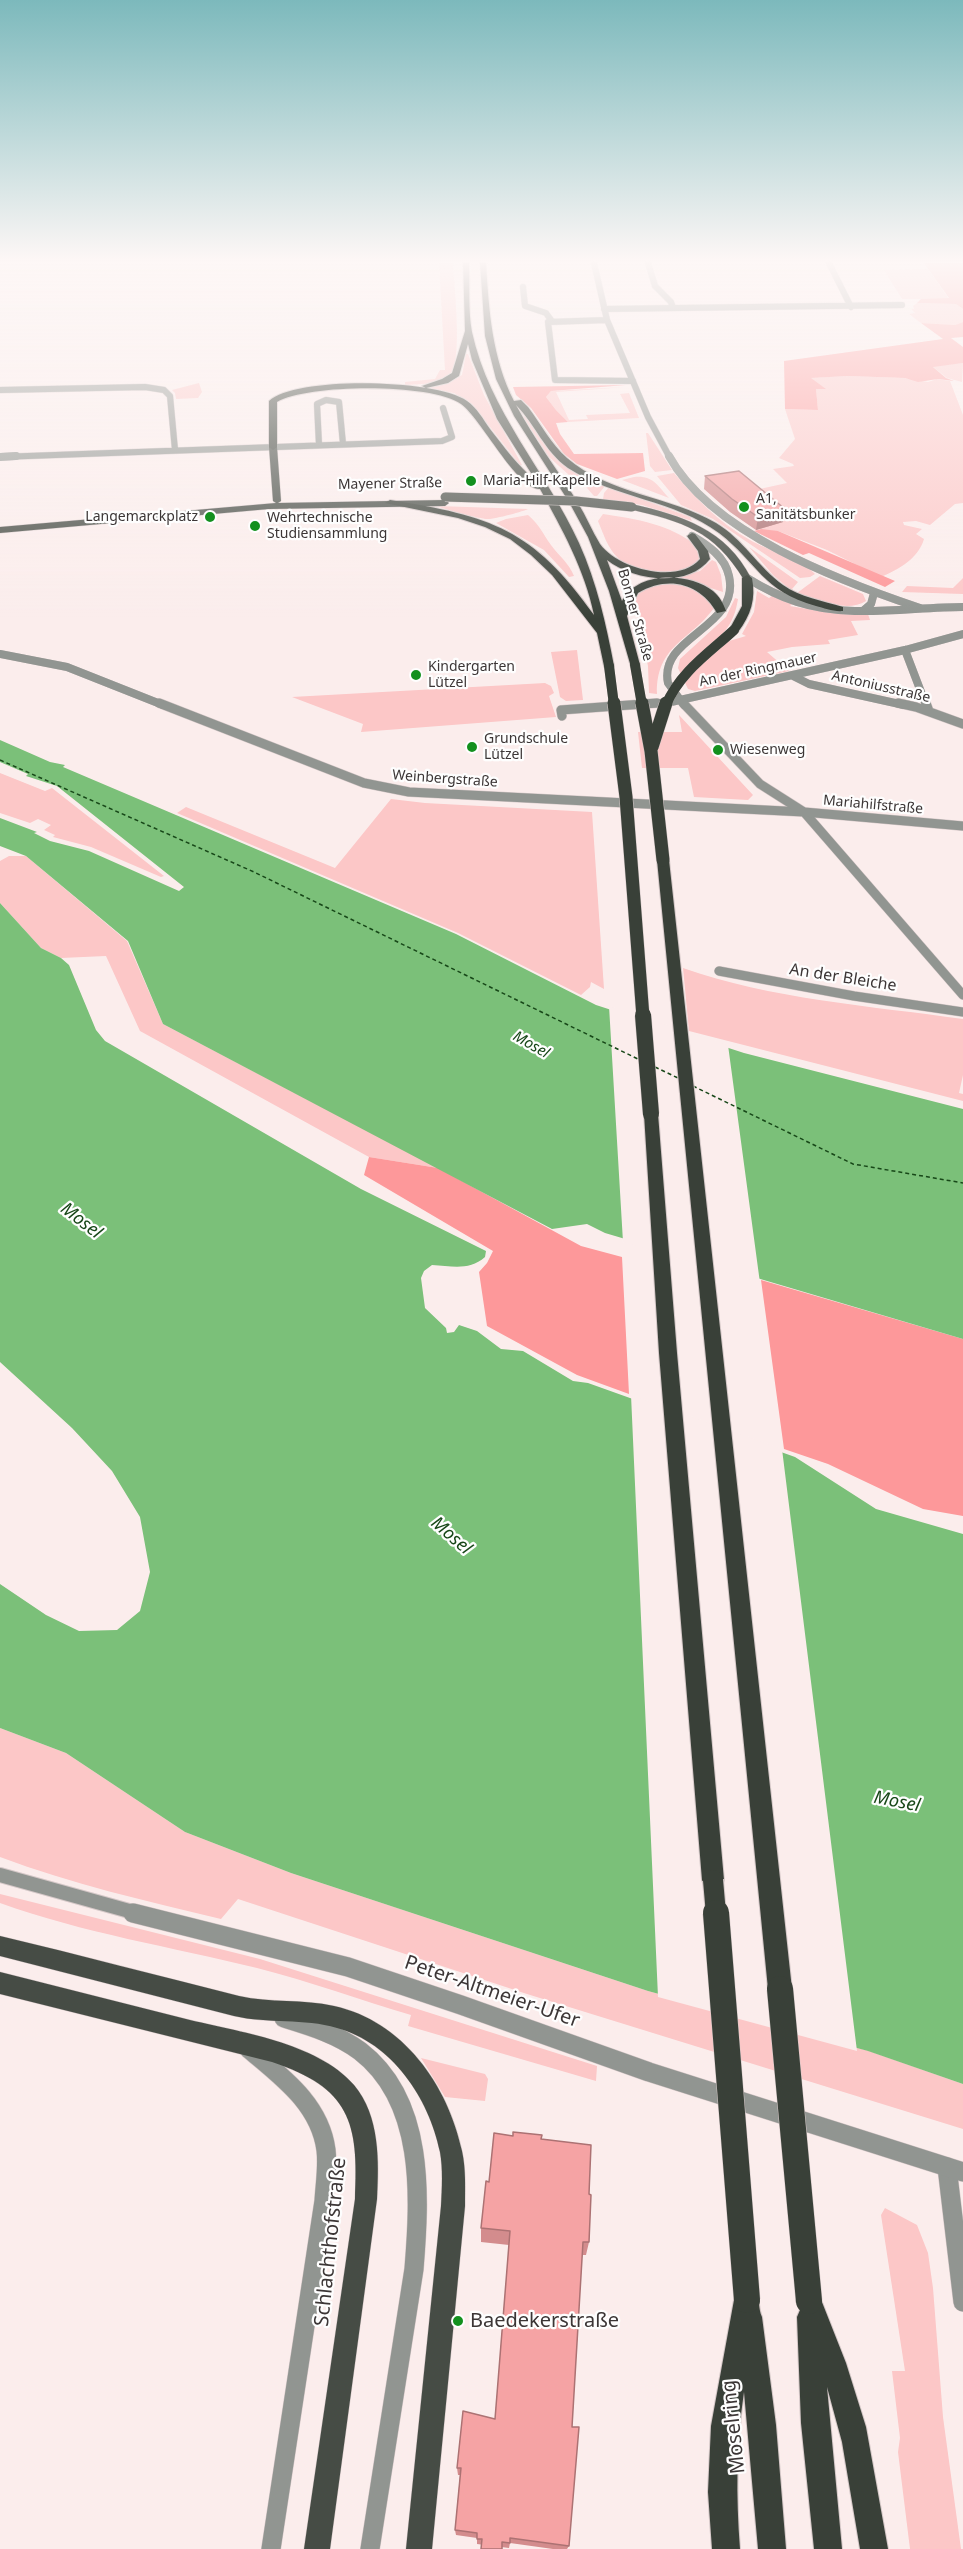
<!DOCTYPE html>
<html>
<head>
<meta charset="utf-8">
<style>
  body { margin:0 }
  canvas { display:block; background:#fbedec }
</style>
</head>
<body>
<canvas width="963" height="2549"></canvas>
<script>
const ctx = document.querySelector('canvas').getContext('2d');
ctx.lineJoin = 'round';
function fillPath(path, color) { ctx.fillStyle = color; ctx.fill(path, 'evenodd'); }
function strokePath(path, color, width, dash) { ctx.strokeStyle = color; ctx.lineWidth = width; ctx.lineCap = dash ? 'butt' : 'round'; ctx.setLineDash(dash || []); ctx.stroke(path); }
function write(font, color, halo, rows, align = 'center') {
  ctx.font = font + ' "Noto Sans",sans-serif'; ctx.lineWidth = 4.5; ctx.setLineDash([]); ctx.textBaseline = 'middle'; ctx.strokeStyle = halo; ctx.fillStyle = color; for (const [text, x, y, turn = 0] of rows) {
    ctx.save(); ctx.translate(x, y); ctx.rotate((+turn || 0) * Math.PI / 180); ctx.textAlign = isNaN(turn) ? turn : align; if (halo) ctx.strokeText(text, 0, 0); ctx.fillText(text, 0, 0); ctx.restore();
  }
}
const green = new Path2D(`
  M439,263H453C454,282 463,364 450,375C439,385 419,384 405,385V382L435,379L440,370H445Z
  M928,269L949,299H902L884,270Z
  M917,303L956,304L963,309V322L955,325L921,323L909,314L915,313L911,309H914L913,306Z
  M466,354H468L484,395L522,465H520L472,404L454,393L427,388L449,382L462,375Z
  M963,363L962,382L947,378L932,366Z
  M848,376L905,378L928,382L937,379L950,381L963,415V503L955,504L930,525L916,521L903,522L904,525L922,529L916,534L924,539C918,559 899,569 881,577L827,550L778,531H764L758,526L746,492L787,483L773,469L794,466L793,464L779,458L795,439L785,409L818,410L816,389H825L809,378Z
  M199,383L202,392L198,398L176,399L175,393L172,390Z
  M626,387L556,392L569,420L588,419L586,415L630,413L620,394L629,393L639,418L568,422L556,410L546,397L551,391Z
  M526,416C548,449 566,472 605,486L597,496H594L580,480L569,475L549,457L523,417Z
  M646,433H648L672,470L655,472L650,466Z
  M674,473C697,499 719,523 750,540C767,550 803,560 815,574L810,577L800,578L713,519L681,505L657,476Z
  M634,477C653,475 658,486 669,498L622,480Z
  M609,487L690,517L692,521L642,505L603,499L604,493Z
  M437,506L528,509C525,511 492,520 487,519C480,519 443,509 437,506Z
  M603,514C637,519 669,524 697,546L700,558C685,581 635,576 618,558C608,549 603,533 598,521Z
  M528,515C539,524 543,534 551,545C559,556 569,563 574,576L569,577L544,550L496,523L506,519Z
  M749,547L798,582L792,589L797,593L820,576L863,594L866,601C849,612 821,602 804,595L790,606L825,612L868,614L870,620L851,621L858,635L828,640L830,644L792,647L767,652L789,671L695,691L688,689L678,668L680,659L726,617L735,598L738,599C734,623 727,630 709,647L746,636L742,634L754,612L757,591L769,598L786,586L773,575Z
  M712,560L716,562L721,575L723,592L686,580L674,579L700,571Z
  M963,578V594L902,592L907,586L953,588Z
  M677,584L707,593L714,608C690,641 656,645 657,694L649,693L648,666L634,601C641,585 661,584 677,584Z
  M577,650L583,700L566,701L560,697L551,652Z
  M545,683L551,686L554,693L549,696L556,717L361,732L363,724L292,697Z
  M679,715L753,795L748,800L694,797L688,768H642L638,732H682Z
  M0,773L45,791L52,788L164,876L161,877L91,847L53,837L55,835L44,830L51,825L38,819L30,823L0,813Z
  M391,799L425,803L592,812L604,989L591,982L590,987L581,995L458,933L177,813L186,807L335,868Z
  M9,856H26L127,941L163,1024L438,1168L369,1157L140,1031L106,956L61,958L41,948L0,903V861Z
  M683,968C770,999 871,1006 963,1019V1075L959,1093L963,1094V1101L689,1031Z
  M0,1728L66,1753L185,1832L291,1873L648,1991L869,2051L963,2084V2129L527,1994L238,1899L221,1919C146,1901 72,1884 0,1857Z
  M0,1894L260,1959L597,2066L596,2081L408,2026L411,2015C360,2000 309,1981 257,1968C172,1947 83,1933 0,1903Z
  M421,2058L485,2074L488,2079L485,2101L445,2097Z
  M885,2208L917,2225L928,2253L933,2288L943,2417L961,2549H910L898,2452L900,2438L892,2371H905L881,2215Z`);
const forest = new Path2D(`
  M924,263H963V309L956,304L917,303L921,299L949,298Z
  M963,322V337L951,338L963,347V363L933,367L946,378L954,381L938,379L918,382L905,378L848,376L811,378L826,389H816L818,410L785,409L784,361L943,339L921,323L955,325Z
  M626,385L551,391L546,397L556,410L568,422L556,423L560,434L574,454L643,453L645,471L617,479L577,464L564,454L531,408L516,395L513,387Z
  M761,529L778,531L895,581L885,587L809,553L803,555L754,531Z
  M369,1157L438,1168L581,1246L622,1257L629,1394L577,1375L487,1326L479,1272L487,1263L493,1251L364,1175Z
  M761,1280L963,1339V1516L923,1509L828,1464L784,1449Z`);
const water = new Path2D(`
  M0,740L50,762L65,765L63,767L456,934L596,1005L744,1053L963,1109V1339L605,1233L587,1224L552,1229L163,1024L128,941L26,856L0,846V818L37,832L34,833L50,841L89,851L179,891L184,887L57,786L26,776L28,774L0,762Z
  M0,903L41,948L61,958L69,965L96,1030L105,1041L361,1189L486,1251L485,1257C469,1271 452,1266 432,1265L424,1271L421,1278L425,1308L446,1328L447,1333L454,1332L459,1325L477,1331L501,1349L523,1351L573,1381L588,1383L795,1457L876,1509L963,1534V2084L868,2051L648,1991L291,1873L185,1832L66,1753L0,1728V1584L46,1615L79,1631L117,1630L140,1611L150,1572L140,1517L112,1471L72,1428L0,1362Z`);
const pier = new Path2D(`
  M609,1006L728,1045L760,1283L623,1242Z
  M631,1395L782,1449L857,2051L658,1997Z`);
const ferry = new Path2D(`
  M0,760L254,872L640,1060
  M655,1067L678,1078
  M693,1086L853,1164L963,1183`);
const minorFar3 = new Path2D(`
  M594,263L607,320L648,417L670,458
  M648,263L655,286L671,302L673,308
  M829,263L851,307
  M523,287L525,306L546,313L551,320
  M604,309L902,305
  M607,320L548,322L555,380L633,381
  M0,390L145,387L164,390L170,396L175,450
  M319,445L317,404L326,400L339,402L343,444
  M0,457L442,441L452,437L443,408`);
const minorFar2 = new Path2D(`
  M669,456C711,533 840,581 920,608
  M0,457L16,456
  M864,610L871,604L874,593
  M905,650L926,705
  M0,654L67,667L163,705
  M793,676L809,684L904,705
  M636,705L671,702L905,650L963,634`);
const minorFar1 = new Path2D(`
  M159,703L364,783L409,792L804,812L963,995
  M898,703L916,707L963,724
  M926,703L929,711
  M562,716L561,710L657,703
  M719,971L854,996L963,1012`);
const minor = new Path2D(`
  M249,2049C282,2077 320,2104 326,2150C328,2167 325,2184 324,2201L271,2549
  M947,2167L963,2302`);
const tertiaryFar3 = new Path2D(`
  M747,578C763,588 779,596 797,602C849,619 909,607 963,607
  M684,705L668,683C658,636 741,628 729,576C725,557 708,545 692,536`);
const tertiaryFar2 = new Path2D(`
  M683,703L760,784L804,812L963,826`);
const tertiaryFar1 = new Path2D(`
  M0,1875L140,1914`);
const tertiary = new Path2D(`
  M133,1913L348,1967L461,2005L649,2072L963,2172
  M284,2018C310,2026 337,2034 360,2051C425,2101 420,2196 414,2269L370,2549`);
const primary = new Path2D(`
  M273,445L277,447L281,501L278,503L445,500L449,503L445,506L269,509L0,533V527L276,503L273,501L269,447Z
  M632,504C683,516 726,529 751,578L744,580C714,530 683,522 629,509L628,507Z
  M0,1936C80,1955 159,1976 239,1996C270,2003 303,1999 334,2006C403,2021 448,2085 462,2151C466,2169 465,2188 465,2206L432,2549H406L441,2206C442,2188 443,2169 440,2152C429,2098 392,2043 337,2028C304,2018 268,2024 234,2016C156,1996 78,1976 0,1956Z
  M0,1972C62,1988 124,2003 186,2019C238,2032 317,2042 354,2085C380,2116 379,2161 377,2199L330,2549H304L355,2199C359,2122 350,2088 272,2062L0,1994Z`);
const trunk = new Path2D(`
  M463,263H469C470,285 468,310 472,332C489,411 546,471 579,543C597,583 606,624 614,666L613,668H605L604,666L597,633L552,575L531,555L510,539L485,527L458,518L385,503L390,500C491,516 533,529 594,615C585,570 562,529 540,489C517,490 481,418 461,404C431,383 308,384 277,402V447L273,450L269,447V401C296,376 436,379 467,401C477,408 483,419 490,429C504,447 518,466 536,481L497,419L472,360L468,344L459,376L448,383L426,388L422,386L442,379L452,373L465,331Z
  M480,263H486C489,311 492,358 514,401L521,400L528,407C541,424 551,444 567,458C608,494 670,496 716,523C743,539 758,567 783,585C800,597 823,601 843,607V611C834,612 824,608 816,606C762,591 758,563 719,533C675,500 614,498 568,468C545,452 535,424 516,405C534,439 558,470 578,503C586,516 592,531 600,544C618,569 678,585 700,559L698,551L687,536L692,533L695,534L708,551L710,559C687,589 633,580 607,560L622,601C637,571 689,572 713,591C720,597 723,603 726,611L717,613C700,583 668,575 638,593L627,616L640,665L639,667H631L609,591L588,537L569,502L514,416L496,379L485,336Z
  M747,575L752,578C756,599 751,615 738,632H730L729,630L742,606V578Z
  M663,856L669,860L792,1989L788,1997L780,2001L772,1997L768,1989L657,860Z
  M651,1109L658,1114L677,1353L724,1880L721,1888L713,1891L705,1888L702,1880L659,1353L644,1114Z
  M747,2287L756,2291C760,2300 758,2308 762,2317L776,2425L786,2549H758L744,2392C736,2445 736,2496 740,2549H712L708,2492L711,2426L734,2300L738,2291Z
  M809,2288L818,2292L846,2363L866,2427L888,2549H860L842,2442L827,2387L842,2549H814L801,2423L797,2317L800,2310L796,2301L800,2292Z`);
const primaryBridge = new Path2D(`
  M445,497L576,501L632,507`);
const trunkBridgeFar4 = new Path2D(`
  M635,665L642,705
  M609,666L614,705
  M666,705C680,672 709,653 734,630`);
const trunkBridgeFar3 = new Path2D(`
  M614,703L626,797L643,1017
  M642,703L651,751L663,860
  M652,747L666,703`);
const trunkBridgeFar2 = new Path2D(`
  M643,1015L651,1114`);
const trunkBridgeFar1 = new Path2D(`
  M713,1880L716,1914`);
const trunkBridge = new Path2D(`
  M716,1913L747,2300
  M780,1989L809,2301`);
const wall = new Path2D(`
  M705,476L783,522L756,530L730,512L704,489Z
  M541,2139L589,2194V2242L586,2255H582L572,2427L569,2546L567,2549H553L510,2543L509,2548L477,2544V2538L456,2535L455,2530L460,2475H458L457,2468L495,2419L509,2245L481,2242V2228L489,2182Z`);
const shadedWall = new Path2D(`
  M785,509L783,522L756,530L758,517Z`);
const building = new Path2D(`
  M739,471L785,509L758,517L732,499L705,476Z
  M513,2132L542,2135L541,2139L591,2145L589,2194L591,2195L589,2242H583L572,2427H579L569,2546L510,2538V2543L502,2542V2549H481L482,2539H477V2533L455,2530L461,2468H457L463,2411L495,2419L510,2231L481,2228L486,2181L489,2182L494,2133L513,2136Z`);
const markers = [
  [471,481,6,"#13901e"],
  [744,507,6,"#13901e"],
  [210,517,6,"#13901e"],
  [255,526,6,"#13901e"],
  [416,675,6,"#13901e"],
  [472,747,6,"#13901e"],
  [718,750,6,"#13901e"],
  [458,2321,6,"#13901e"]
];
const farPoinames = [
  ["Maria-Hilf-Kapelle",483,481],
  ["A1,",756,499],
  ["Sanitätsbunker",756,515],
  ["Langemarckplatz",198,517,"right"],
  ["Wehrtechnische",267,518],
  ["Studiensammlung",267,534],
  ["Kindergarten",428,667],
  ["Lützel",428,683],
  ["Grundschule",484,739],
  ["Lützel",484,755],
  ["Wiesenweg",730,750]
];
const farStreetnames = [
  ["Mayener Straße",390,484,-1],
  ["Bonner Straße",635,615,74],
  ["An der Ringmauer",758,670,-12],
  ["Antoniusstraße",881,687,13],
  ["Weinbergstraße",445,779,4],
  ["Mariahilfstraße",873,805,5]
];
const farWaternames = [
  ["Mosel",531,1045,30]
];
const streetNames = [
  ["An der Bleiche",843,978,9]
];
const waterNames = [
  ["Mosel",81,1221,38],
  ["Mosel",451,1536,41],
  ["Mosel",897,1802,11]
];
const nearStreetnames = [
  ["Peter-Altmeier-Ufer",492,1992,19],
  ["Schlachthofstraße",331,2242,-84],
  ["Moselring",734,2427,-96]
];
const nearPoinames = [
  ["Baedekerstraße",470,2321]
];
fillPath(green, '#fcc7c7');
fillPath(forest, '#fd989a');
fillPath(water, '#7bc079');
fillPath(pier, '#fbedec');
strokePath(ferry, '#174718', 1.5, [4, 3]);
strokePath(minorFar3, '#d5c8c8', 7);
strokePath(minorFar2, '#d5c8c8', 8);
strokePath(minorFar1, '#d5c8c8', 10);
strokePath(minor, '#d5c8c8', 20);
strokePath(tertiaryFar3, '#d5c8c8', 8);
strokePath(tertiaryFar2, '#d5c8c8', 10);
strokePath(tertiaryFar1, '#d5c8c8', 16);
strokePath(tertiary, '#d5c8c8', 20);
strokePath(primary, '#d5c8c8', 1);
strokePath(trunk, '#d5c8c8', 2);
strokePath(minorFar3, '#919591', 6);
strokePath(minorFar2, '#919591', 8);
strokePath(minorFar1, '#919591', 9);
strokePath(minor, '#919591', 19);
strokePath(tertiaryFar3, '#919591', 8);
strokePath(tertiaryFar2, '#919591', 9);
strokePath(tertiaryFar1, '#919591', 14);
strokePath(tertiary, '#919591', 19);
fillPath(primary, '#464c45');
fillPath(trunk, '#394038');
strokePath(primaryBridge, '#d5c8c8', 10, []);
strokePath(trunkBridgeFar4, '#d5c8c8', 10, []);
strokePath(trunkBridgeFar3, '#d5c8c8', 14, []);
strokePath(trunkBridgeFar2, '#d5c8c8', 17, []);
strokePath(trunkBridgeFar1, '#d5c8c8', 22, []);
strokePath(trunkBridge, '#d5c8c8', 27, []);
strokePath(primaryBridge, '#464c45', 9);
strokePath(trunkBridgeFar4, '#394038', 10);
strokePath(trunkBridgeFar3, '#394038', 13);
strokePath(trunkBridgeFar2, '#394038', 16);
strokePath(trunkBridgeFar1, '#394038', 20);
strokePath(trunkBridge, '#394038', 26);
fillPath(wall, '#d38c8d');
fillPath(shadedWall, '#ac7273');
fillPath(building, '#f5a3a4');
strokePath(building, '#ac7273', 1.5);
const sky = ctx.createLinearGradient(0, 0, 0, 619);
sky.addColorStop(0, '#7cb9bc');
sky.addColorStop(0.42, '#fdf7f6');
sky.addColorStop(1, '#fdf7f600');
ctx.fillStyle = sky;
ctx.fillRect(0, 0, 963, 619);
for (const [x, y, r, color] of markers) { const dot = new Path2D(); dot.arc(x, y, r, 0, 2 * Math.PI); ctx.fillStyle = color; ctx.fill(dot); strokePath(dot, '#fefefe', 2); }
write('14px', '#3c3636', '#fefefe', farPoinames, 'left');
write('14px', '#3c3636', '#fefefe', farStreetnames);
write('italic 15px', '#174718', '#fefefe', farWaternames);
write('16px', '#3c3636', '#fefefe', streetNames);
write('italic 18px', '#174718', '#fefefe', waterNames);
write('20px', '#3c3636', '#fefefe', nearStreetnames);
write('20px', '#3c3636', '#fefefe', nearPoinames, 'left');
</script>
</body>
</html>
